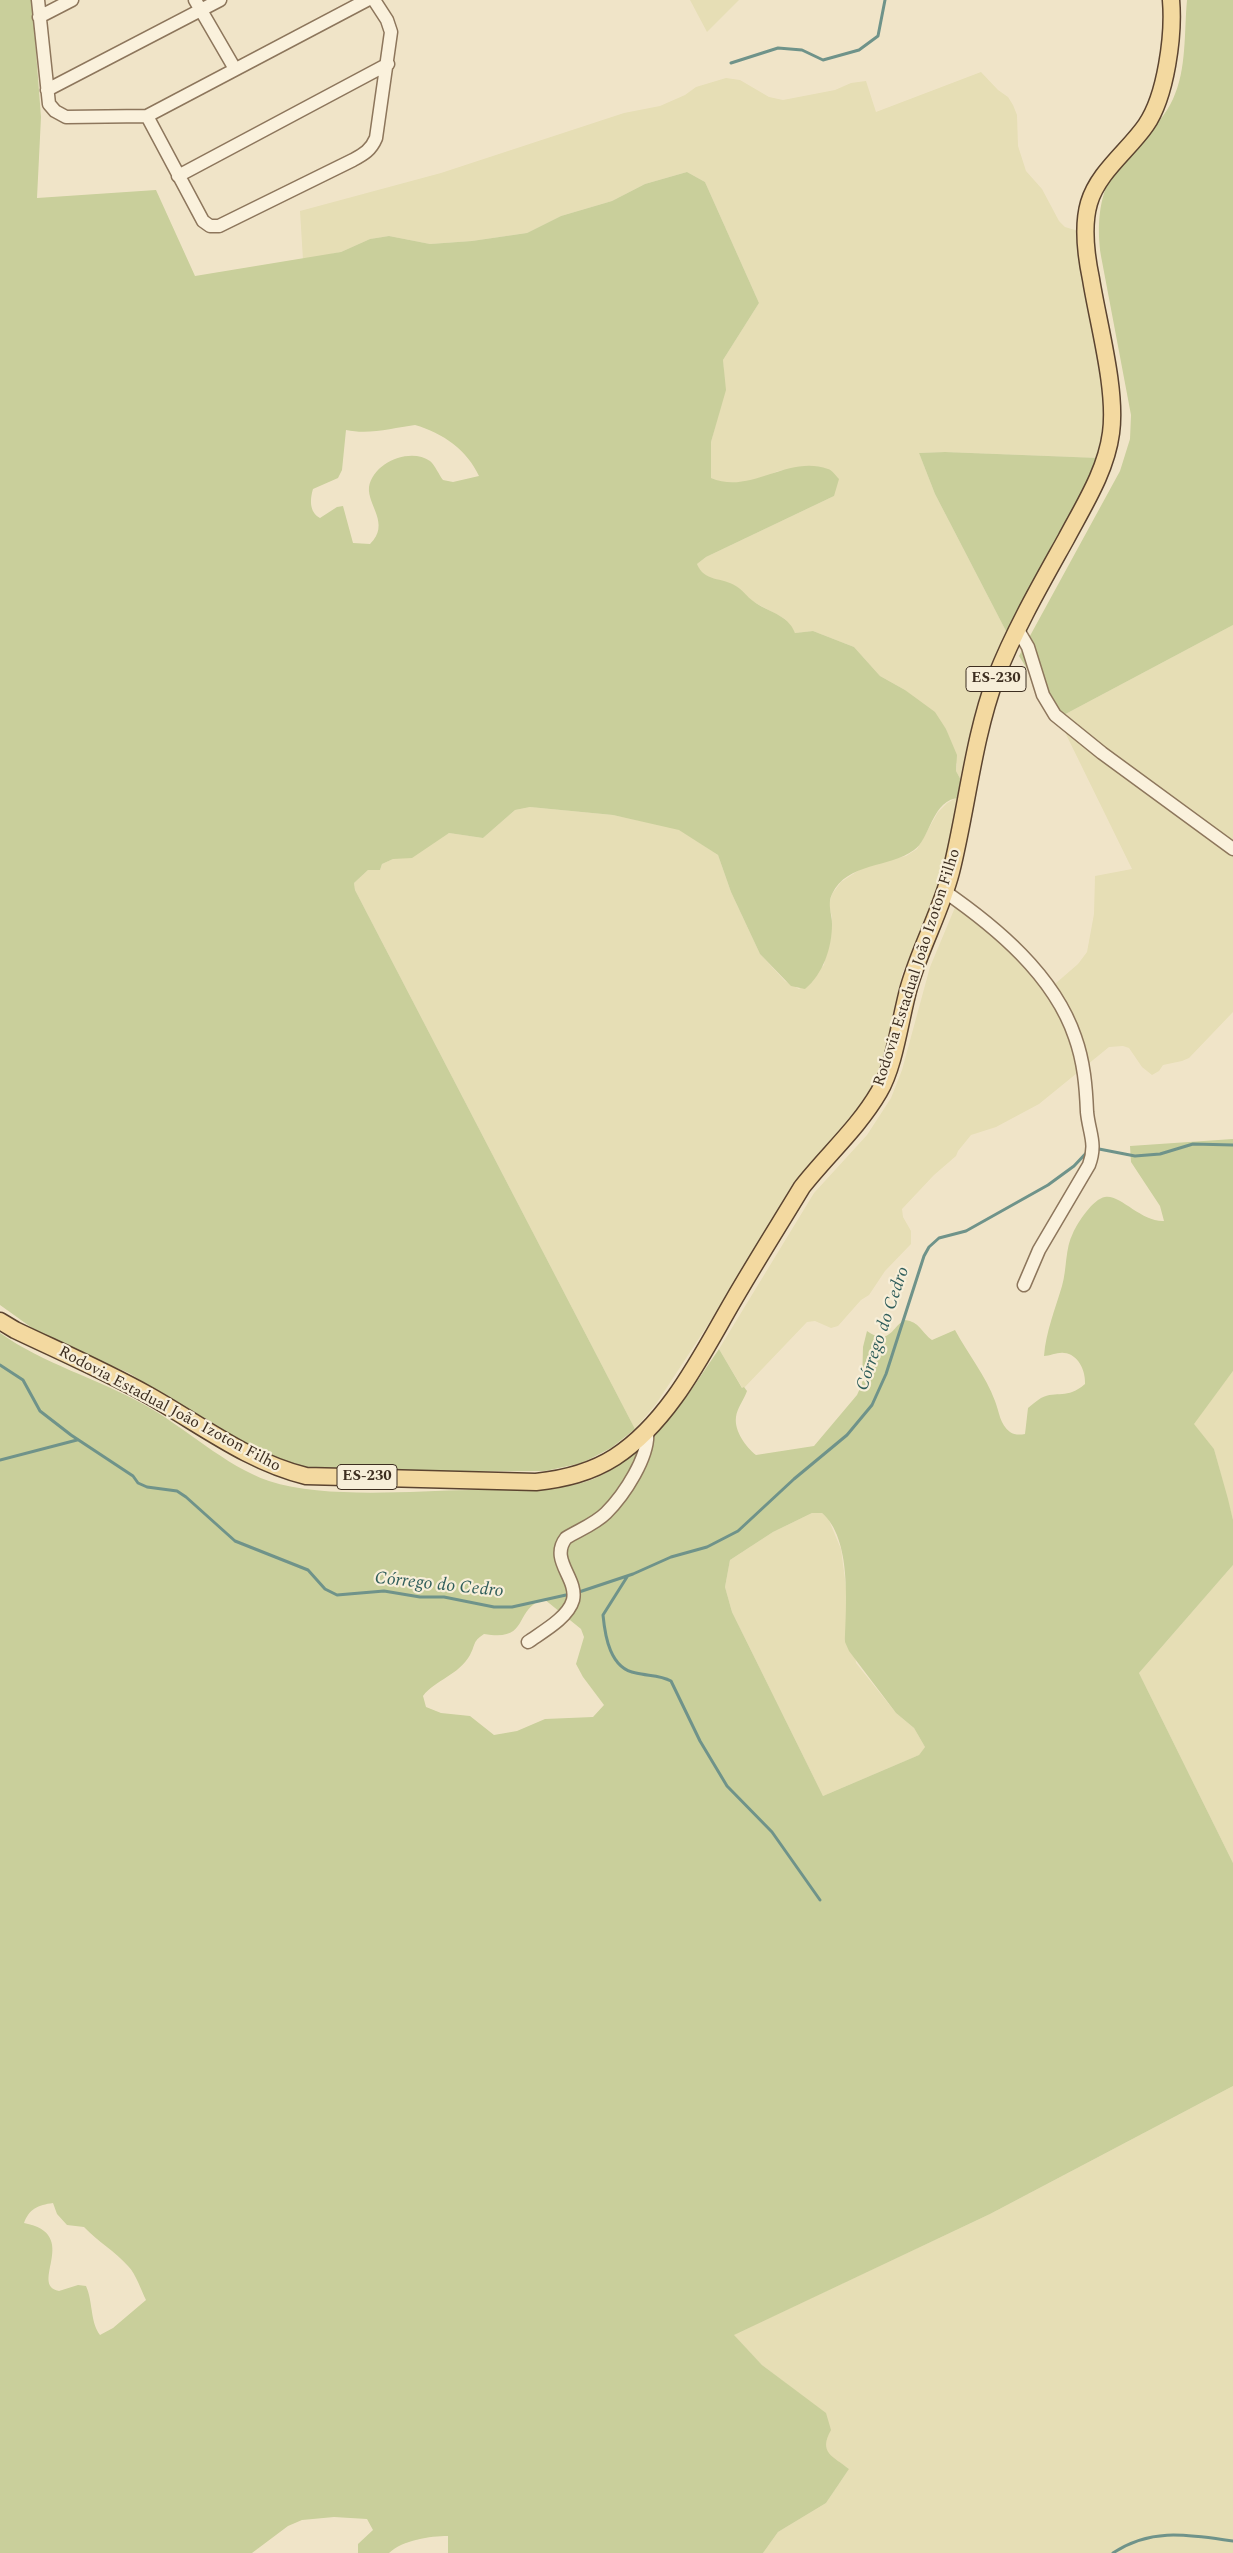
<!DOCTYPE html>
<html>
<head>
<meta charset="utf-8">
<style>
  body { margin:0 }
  canvas { display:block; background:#f0e4c8 }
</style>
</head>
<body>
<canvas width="1233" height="2553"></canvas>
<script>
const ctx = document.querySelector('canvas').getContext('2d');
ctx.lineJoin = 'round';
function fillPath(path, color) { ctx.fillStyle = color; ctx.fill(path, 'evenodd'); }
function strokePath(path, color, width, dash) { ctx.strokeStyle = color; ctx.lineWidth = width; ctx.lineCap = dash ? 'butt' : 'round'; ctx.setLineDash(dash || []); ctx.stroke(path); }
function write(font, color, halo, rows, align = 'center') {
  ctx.font = font + ' Spectral,serif'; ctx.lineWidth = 4.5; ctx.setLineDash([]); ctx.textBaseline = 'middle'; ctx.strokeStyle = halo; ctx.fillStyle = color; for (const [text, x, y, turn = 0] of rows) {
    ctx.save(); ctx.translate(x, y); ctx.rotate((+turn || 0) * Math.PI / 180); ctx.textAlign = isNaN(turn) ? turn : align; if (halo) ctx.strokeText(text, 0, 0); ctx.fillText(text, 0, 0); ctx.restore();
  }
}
const farmland = new Path2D(`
  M690,0H739L707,32Z
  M981,72L998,90L1008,97L1013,105L1017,115L1018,146L1026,171L1042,189L1059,221L1065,227L1078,231L1107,423L1099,458L945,452L919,453L935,494L1007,633L993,660L963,784L956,771L957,764L946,729L905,690L880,676L854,647L813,631L795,633L785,619L752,601L736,586L708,577L700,572L697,564L706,557L834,496L812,467L778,471L763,478L737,483L721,482L711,478V442L725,390L723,360L759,303L705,182L687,172L645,184L612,201L561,216L527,233L472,241L430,244L389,236L370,239L341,252L303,260L300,211L441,173L624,113L660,106L685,95L696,87L726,78L740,80L769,97L783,100L835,90L851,83L866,81L876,112Z
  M1233,625V1012L1189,1058L1182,1061L1163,1065L1159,1071L1152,1075L1142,1067L1129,1048L1123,1046L1109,1047L1039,1104L996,1127L971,1135L958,1151L956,1156L934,1175L902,1209L903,1217L911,1231V1244L885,1271L869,1295L861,1300L838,1326L831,1328L815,1321L807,1322L743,1389L719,1349L814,1193L867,1135L891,1098L902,1070L930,967L956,905L1002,943L1048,990L1078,964L1087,952L1094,914L1095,876L1132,869L1058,718Z
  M956,798H960L934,906L902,974L884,1059L876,1083L860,1112L736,1282L656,1404L635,1429L355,890L354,883L368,870H380L382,864L449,833L483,838L515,810L530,807L613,815L679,829L718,855L731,892L760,954L785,981L799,989L824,965L832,917L829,905L832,894L841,882L865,866L906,856L917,849L938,812L947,803Z
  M1233,1371V1520L1214,1449L1193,1424Z
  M812,1513H822L828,1518L841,1549L856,1663L896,1713L914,1728L925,1747L919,1755L823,1796L732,1612L725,1587L730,1560L773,1532Z
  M1233,1565V1863L1139,1673Z
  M1233,2086V2553H763L778,2532L826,2503L849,2469L830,2456L826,2450L825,2440L802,2396L762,2365L733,2335L990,2214Z`);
const green = new Path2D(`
  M0,0H32L41,117L37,198L156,190L195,276L341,252L370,239L389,236L430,244L472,241L527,233L561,216L612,201L645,184L687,172L705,182L759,303L723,360L726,390L711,442V478C751,495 788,454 828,469C832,470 836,476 839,479L834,496L706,557L697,564C704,582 722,577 736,586C743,590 747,597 753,601C767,612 788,614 795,633L813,631L854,647L880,676L905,690L935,712L946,729L957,755L956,771L963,784L960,798C932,798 930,840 914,850C890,868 847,862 832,894C827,904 832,914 832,924C832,948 823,974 805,989L791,986L760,954L731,892L718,855L679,830L613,815L530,807L515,810L483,838L449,833L412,858L393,859L382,864L380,870H368L354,883L355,890L635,1429L611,1448L582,1463L545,1471L315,1472L262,1456L129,1373L49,1340L0,1305ZM415,425C443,433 467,450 479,476L453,482L443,480C439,475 435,465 430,461C411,447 373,462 369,487C367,505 391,524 370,544L353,543L343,506L337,507L320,518C309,512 310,499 313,489L338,478L342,470L346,430C369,435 393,428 415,425Z
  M1187,0H1233V625L1058,718L1019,656L1120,471L1130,439L1131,415L1101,256C1097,229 1098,197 1113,174C1131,146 1159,129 1173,99C1187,69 1184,32 1187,0Z
  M945,452L1099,458L1007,633L935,494L919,453Z
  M1233,1139V1371L1194,1424L1214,1449L1228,1499L1233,1520V1565L1139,1673L1233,1863V2086L990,2214L734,2335L762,2365L826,2413L831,2430C818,2453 833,2456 849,2469L826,2503L778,2532L763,2553H448V2536C430,2536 403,2540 389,2553H358V2544L373,2530L367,2519L334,2517L302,2520L288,2526L252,2553H0V1333C44,1364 96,1378 143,1404C185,1427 225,1466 269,1481C324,1499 411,1491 470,1490C509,1489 564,1494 600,1476C658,1446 684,1400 719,1349L742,1388L744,1387L747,1391C744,1400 737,1408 736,1417C734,1431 746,1447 756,1455L814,1446L857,1395L862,1384L863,1347L867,1331C890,1347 892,1326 905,1320C920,1322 921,1332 932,1340L955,1330C968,1354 986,1376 995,1401C999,1411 1000,1425 1010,1432C1014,1435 1020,1435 1025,1434L1028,1408C1032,1405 1036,1401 1041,1398C1057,1390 1067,1400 1085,1384C1086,1371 1078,1354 1064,1353C1058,1352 1050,1356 1044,1356C1046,1331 1055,1310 1062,1286C1067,1269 1065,1248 1073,1233C1078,1222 1093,1199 1105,1197C1120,1194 1141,1222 1164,1221L1160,1206L1131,1162L1130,1146ZM812,1513H822C852,1539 846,1605 845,1642L849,1651L896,1713L914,1728L925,1747L919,1755L823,1796L732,1612L725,1587L730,1560L773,1532ZM544,1599L581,1629L584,1637L576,1664L583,1677L604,1705L593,1717L545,1719L517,1731L494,1735L470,1716L441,1713L426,1707L423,1696C435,1680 459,1675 470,1655C476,1644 472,1642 484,1634C531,1642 512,1610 544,1599ZM53,2203L57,2214L67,2225L84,2227C98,2242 115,2251 128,2266C136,2274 141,2290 146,2300L113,2328L100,2335C90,2322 93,2301 86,2286L78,2285L59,2291C28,2285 82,2234 24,2223C29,2209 38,2205 53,2203Z`);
const stream = new Path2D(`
  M731,63L778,48L802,50L823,60L859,50L878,36L885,0
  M1099,1149L1135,1156L1160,1154L1193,1144L1233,1145
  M0,1365L23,1380L40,1411L71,1435L133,1476L138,1483L147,1487L177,1491L186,1497L235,1541L308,1570L325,1589L337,1595L384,1591L420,1597H444L494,1607H512L566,1595
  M0,1460L77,1440
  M627,1577L603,1615C605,1636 610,1669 636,1673C648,1676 660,1675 671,1681L700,1741L727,1786L772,1832L820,1900
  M579,1592L633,1574L671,1557L707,1547L738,1531L794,1479L847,1435L872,1405L886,1374L924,1256L929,1247L939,1238L966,1231L1048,1185L1074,1166L1089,1150
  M1113,2553C1152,2527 1190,2535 1233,2541`);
const minor = new Path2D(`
  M38,0L49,104L55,111L66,117L147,116L203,221L210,226H219L353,160C364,154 371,150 376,138L391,32L387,20L374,0
  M195,0L235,69
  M39,17L72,0
  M47,90L220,0
  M147,116L367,0
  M178,176L388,64
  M1018,630L1028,647L1043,695L1055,715L1102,753L1233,849
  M944,891C996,927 1054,975 1075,1037C1084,1062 1086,1087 1087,1112C1089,1133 1097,1143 1089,1165L1039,1250L1024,1285
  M528,1642C542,1632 568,1618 573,1600C578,1578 549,1560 566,1538C579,1530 595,1524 606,1513C624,1495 650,1456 647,1431`);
const major = new Path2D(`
  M0,1321L15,1330C59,1351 105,1371 148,1395C200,1424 248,1462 306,1476L536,1482C564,1479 590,1473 615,1457C669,1422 701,1356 733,1301C755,1263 779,1225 802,1187C827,1155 858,1128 879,1092C895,1065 900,1019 909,987C920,948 941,911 951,872C967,808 973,739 996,677C1015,629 1041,584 1066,539C1084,505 1106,471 1111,433C1117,390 1098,323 1091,279C1086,255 1082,227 1089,203C1098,172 1129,150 1146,125C1166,96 1174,35 1171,0`);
const shields = [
  [996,679,60],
  [367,1477,60]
];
const shieldNames = [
  ["ES-230",996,679],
  ["ES-230",367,1477]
];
const streetNames = [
  ["Rodovia Estadual João Izoton Filho",918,968,-72],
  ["Rodovia Estadual João Izoton Filho",169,1410,28]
];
const waterNames = [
  ["Córrego do Cedro",884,1329,-71],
  ["Córrego do Cedro",439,1586,6]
];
fillPath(farmland, '#e6deb5');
fillPath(green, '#c9cf9b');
strokePath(stream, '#6f938a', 3);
strokePath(minor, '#8d765c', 15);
strokePath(major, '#5b4430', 19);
strokePath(minor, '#faf1dc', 12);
strokePath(major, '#f3d9a0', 16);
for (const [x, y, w] of shields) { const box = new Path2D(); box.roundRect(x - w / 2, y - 12.5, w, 25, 4); ctx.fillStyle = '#f7eed8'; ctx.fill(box); strokePath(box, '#3d2e20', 1); }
write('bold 15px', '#3d2e20', null, shieldNames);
write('16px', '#3d2e20', '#f7eed8', streetNames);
write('italic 18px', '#2f5d5a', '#f7eed8', waterNames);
</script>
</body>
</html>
